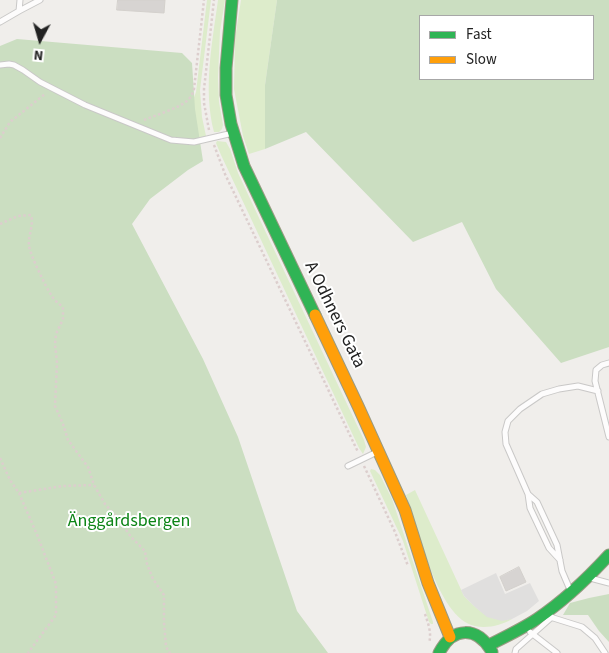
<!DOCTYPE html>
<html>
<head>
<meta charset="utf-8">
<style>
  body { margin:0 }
  #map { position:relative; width:609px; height:653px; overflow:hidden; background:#f0eeeb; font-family:"Source Sans 3",sans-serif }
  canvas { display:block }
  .legend { position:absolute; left:419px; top:15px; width:175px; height:65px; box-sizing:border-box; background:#fff; border:1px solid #a7a7a7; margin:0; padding:6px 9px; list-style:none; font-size:15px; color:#222 }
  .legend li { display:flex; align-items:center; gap:10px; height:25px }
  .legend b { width:25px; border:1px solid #a7a7a7 }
  .north { position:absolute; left:15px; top:15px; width:50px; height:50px; -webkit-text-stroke:4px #fff; paint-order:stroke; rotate:186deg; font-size:14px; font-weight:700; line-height:20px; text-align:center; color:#222 }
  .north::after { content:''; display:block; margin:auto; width:18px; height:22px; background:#222; clip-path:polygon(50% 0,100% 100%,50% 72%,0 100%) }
</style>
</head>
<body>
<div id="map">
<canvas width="609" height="653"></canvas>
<ul class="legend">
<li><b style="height:6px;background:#30b455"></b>Fast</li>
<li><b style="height:6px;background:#ff9f0a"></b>Slow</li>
</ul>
<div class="north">N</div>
</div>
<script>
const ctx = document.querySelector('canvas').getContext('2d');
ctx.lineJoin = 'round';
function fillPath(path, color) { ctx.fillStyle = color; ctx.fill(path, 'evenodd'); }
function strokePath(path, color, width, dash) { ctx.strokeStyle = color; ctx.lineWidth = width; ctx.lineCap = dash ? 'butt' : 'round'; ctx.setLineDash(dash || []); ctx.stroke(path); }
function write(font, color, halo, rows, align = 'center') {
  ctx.font = font + ' "Source Sans 3",sans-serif'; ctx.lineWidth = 4; ctx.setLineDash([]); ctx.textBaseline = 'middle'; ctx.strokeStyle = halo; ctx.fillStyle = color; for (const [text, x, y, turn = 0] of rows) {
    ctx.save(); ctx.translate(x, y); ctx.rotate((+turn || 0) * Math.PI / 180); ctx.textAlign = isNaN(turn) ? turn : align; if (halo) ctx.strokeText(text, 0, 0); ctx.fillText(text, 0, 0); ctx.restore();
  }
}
const grass = new Path2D(`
  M207,0H211L200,90L202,117L206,136L195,140L192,103L196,92Z
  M218,0H225L220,31L218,78L219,102L223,125L222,129L219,132H214C203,89 212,44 218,0Z
  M241,0H277L265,85V149L249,154L243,136L234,89L235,39Z
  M217,141L226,142L230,149L238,173L260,220L364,440L366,447L363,454L359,448L221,155L216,143Z
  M371,469L375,470L380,475L392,499L433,622V624H431L429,622L403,541L370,471Z
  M415,490L464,596C479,611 490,622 512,619C502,625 487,629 475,626C437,618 418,527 406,495Z`);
const forest = new Path2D(`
  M277,0H609V347L561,363L496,289L462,222L413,242L306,132L265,149V85ZM593,16V79H420V16Z
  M17,39L182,53L192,63L195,109L203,161L188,170L150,199L132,224L203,359L238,437L297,611L328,653H0V46Z
  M609,594V642L599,631L588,615H563L570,603L589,598Z`);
const parking = new Path2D(`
  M496,573L505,594L530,583L539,601L527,611L512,619L502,621L487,617L475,607L464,596L461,590Z`);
const building = new Path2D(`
  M118,0H165L164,13L117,10Z
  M519,567L526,582L506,591L500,577Z`);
const path = new Path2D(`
  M144,120C156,115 180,108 188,100C191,97 193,93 194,89L204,0
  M209,130L204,103V89L214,0
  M0,138L10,122L45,94
  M214,145L225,174L358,452
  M0,224L18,216L31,215C34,225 28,235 29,246C30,254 46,288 52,296C54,300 59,304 63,307V319L56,334L55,344L57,363L55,406L63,424L68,440L88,467L94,485L105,504L120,521L131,537L145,551L147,564L153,579L164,595V622L166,647L170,653
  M0,458L10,480L19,493L38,537L56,584V615L28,653
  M364,466L395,532L408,566
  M19,493L63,486L94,485
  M425,614C428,623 432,633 429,643`);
const lane = new Path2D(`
  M19,11L40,0
  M0,22L19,11L20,0
  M0,65L9,64L14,65L23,70L40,82L85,105L171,140L194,142L233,133
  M609,363L602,365L596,370L595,381L609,437
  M348,466L377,452
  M528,494L537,502L557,545L562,571L571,592
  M560,560L549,548L530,508L528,494L506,444L505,432L508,421L520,409L542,394L559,389L578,386L598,391
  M590,578L609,583
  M547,616L582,627L595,638L605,653
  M530,632L557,653
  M515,653L516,649L552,617`);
const fast = new Path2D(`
  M232,0L226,68V95L231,124L244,166L315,315
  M489,645C505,637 522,629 537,619C564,601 587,579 609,555
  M439,653C453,626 477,626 492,652`);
const slow = new Path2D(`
  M315,315L358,406L405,510L428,583L450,637`);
const streetNames = [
  ["A Odhners Gata",334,315,64]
];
const parkNames = [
  ["Änggårdsbergen",129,522]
];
fillPath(grass, '#ddeccb');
fillPath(forest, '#cbdec1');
fillPath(parking, '#e0dfde');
fillPath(building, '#d7d4d2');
strokePath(building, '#d3d0cc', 1);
strokePath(lane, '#c9c8c7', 7);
strokePath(fast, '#999a82', 13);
strokePath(slow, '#999a82', 13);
strokePath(path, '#dccecd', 2.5, [2.5, 2.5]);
strokePath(lane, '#fdfcfc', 5);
strokePath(fast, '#30b455', 11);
strokePath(slow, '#ff9f0a', 11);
write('18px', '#222', '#fff', streetNames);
write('18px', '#0c8416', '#fff', parkNames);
</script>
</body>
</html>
